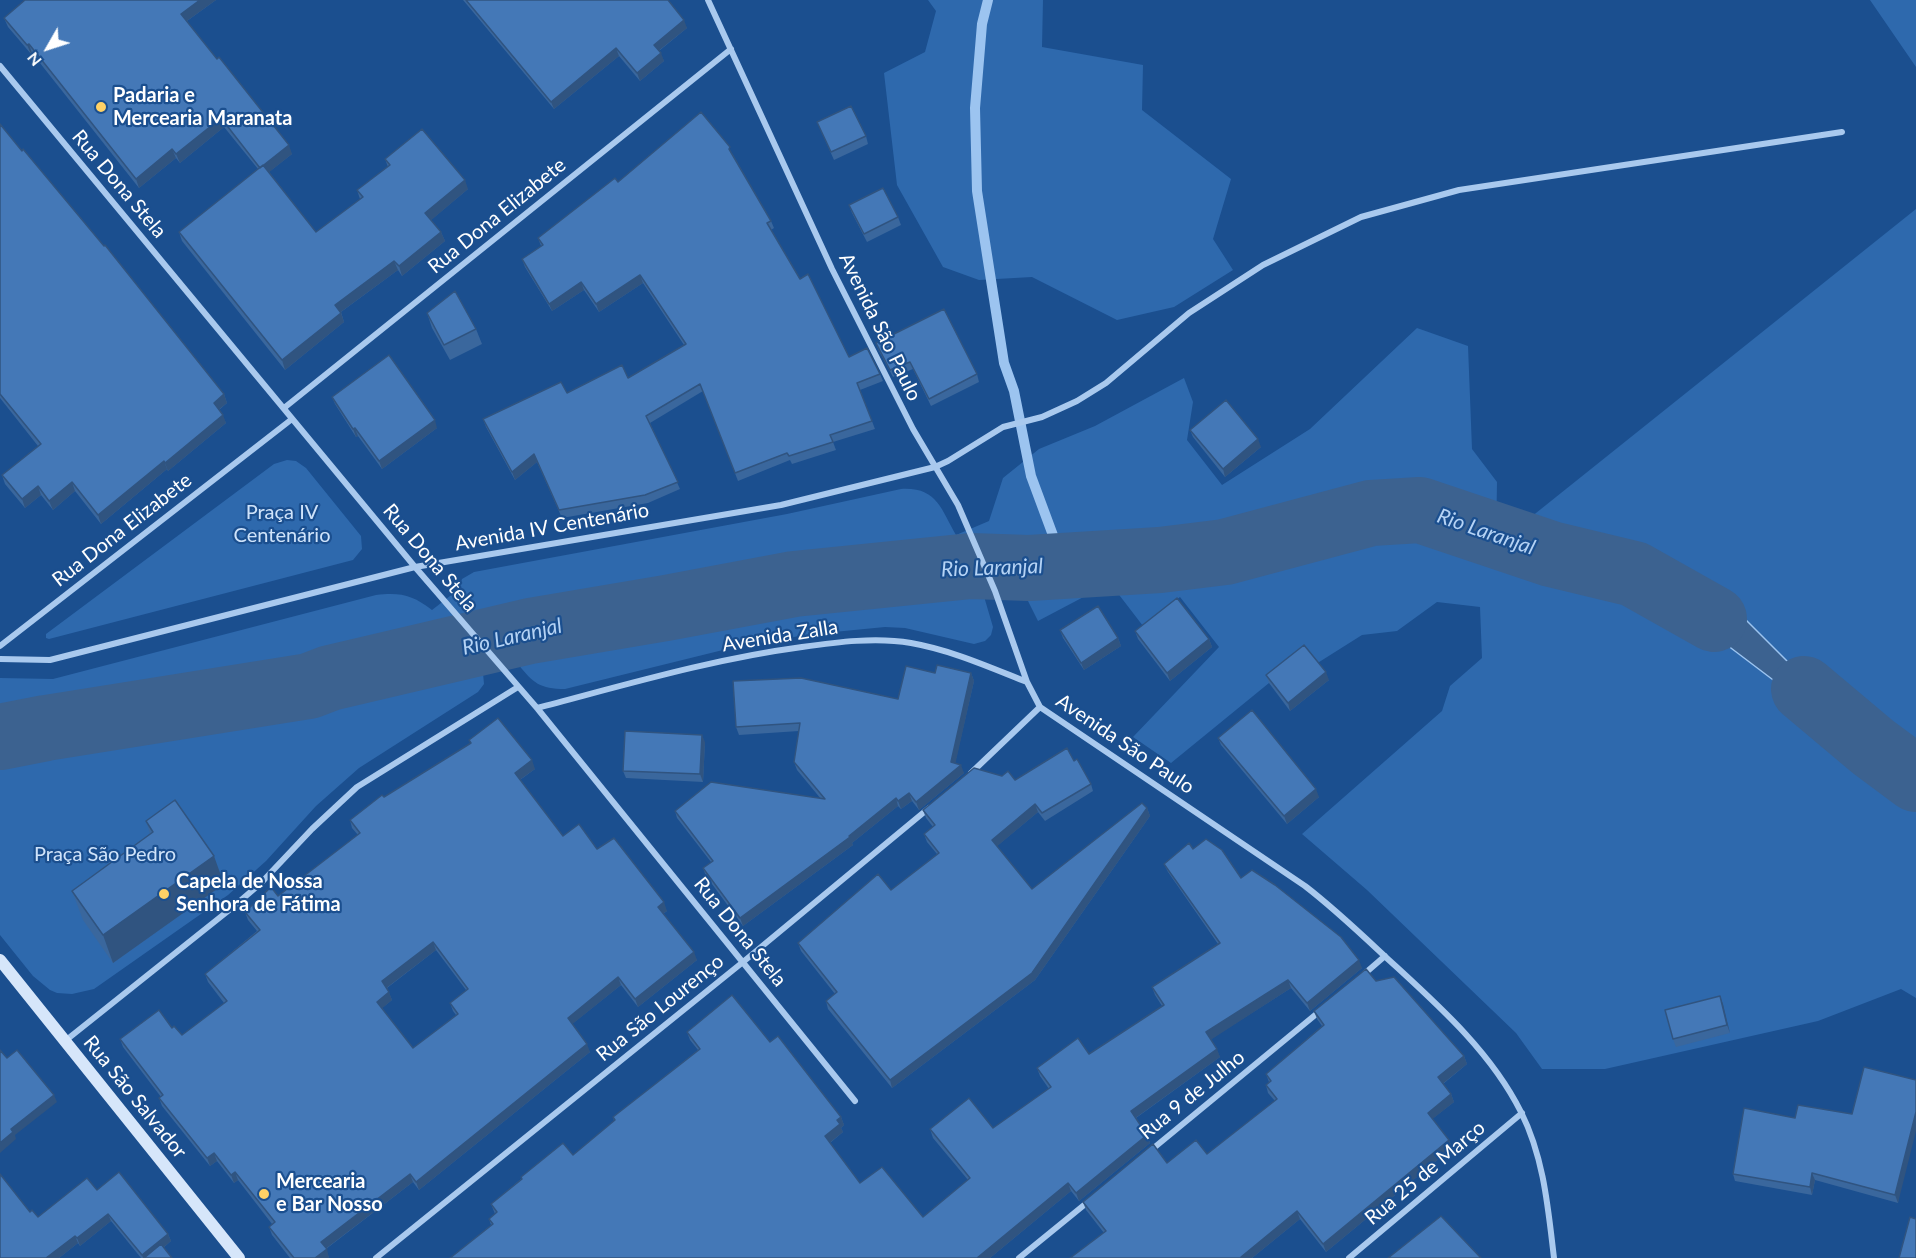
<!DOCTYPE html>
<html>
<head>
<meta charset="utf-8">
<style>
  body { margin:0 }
  #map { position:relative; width:1916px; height:1258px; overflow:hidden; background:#1b4f8f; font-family:Lato,sans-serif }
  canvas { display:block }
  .north { position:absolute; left:18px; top:18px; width:60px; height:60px; -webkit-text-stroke:4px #1b4f8f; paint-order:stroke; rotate:231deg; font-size:16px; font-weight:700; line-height:24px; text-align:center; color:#fff }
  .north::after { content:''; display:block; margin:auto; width:21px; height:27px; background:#fff; clip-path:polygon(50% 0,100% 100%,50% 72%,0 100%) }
</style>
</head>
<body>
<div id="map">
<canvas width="1916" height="1258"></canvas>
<div class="north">N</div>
</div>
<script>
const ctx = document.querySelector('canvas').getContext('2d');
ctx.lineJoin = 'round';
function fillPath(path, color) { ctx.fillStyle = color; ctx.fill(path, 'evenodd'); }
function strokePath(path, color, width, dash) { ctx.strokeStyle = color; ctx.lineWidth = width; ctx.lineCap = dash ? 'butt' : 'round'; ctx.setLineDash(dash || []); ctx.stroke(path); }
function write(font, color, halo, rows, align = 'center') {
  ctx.font = font + ' Lato,sans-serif'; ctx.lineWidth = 4.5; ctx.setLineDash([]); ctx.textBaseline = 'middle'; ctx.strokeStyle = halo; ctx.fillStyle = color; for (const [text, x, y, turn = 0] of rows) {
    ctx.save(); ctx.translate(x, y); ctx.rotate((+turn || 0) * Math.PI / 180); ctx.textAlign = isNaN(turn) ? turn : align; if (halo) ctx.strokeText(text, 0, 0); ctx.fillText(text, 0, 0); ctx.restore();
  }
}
const green = new Path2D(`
  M928,0H1043L1042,47L1143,65L1142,110L1231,179L1213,239L1233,270L1174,307L1117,320L1032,277L979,280L943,267L897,185L884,73L925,52L936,11Z
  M1870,0H1916V67Z
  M1916,209V998L1901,989L1818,1021L1605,1069H1542L1516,1033L1367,890L1302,834L1442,711L1450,686L1482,658L1480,607L1437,602L1397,631L1362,635L1316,664L1269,683L1171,763L1133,737L1219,647L1180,597L1143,626L1110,583L1038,621L1018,581L983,593L993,627L991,635L985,641L974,644L905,628L885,627L844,631L805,635L727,649L565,689C540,689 533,683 518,664L483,673L484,684L478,692L359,768L316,806L266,861L228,895L94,989L72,994L57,993L50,990L33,976L0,935V678L53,679L376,595C400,592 413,595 432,610L459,589L462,579L474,572L787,514L901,489C937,487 941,509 956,535L989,521L1003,478L1039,449L1095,426L1184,378L1193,402L1187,440L1222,485L1310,429L1417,328L1468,346L1472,449L1497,482L1496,545Z
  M287,460L296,461L306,468L361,536L362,549L353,560L49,639L46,638V634L274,464Z`);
const water = new Path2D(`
  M1646,561L1726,600L1873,747L1793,695L1719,639L1624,585Z`);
const stream = new Path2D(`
  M988,0L982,24L975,108L977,191L1004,363L1014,391L1031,476L1064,565`);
const river = new Path2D(`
  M1804,689L1873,747L1916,779
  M0,737L46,728L309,686L330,678L530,631L666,608L794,584L971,566L1029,568L1160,560L1225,552L1371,513L1420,510L1551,554L1634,574L1714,619`);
const street = new Path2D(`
  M708,0L832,269L913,429L958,505L995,591L1027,682L1040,707L1305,886C1335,909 1362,935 1390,961C1439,1006 1491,1052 1521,1112C1544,1158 1548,1208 1554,1258
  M0,66L415,567L537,708L855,1101
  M284,408L731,49
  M0,646L292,419
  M0,659L50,660L415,567L781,505L935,467L948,461L1003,427L1042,417L1077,401L1106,383L1189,313L1263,265L1361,217L1459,190L1842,132
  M537,708C625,685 712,659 802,647C837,642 876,637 911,643C951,650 989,667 1027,682
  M971,773L1040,707
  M1363,975L1385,956
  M65,1041L233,907L261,883L312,829L357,787L518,687
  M1150,1151L1320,1011
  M376,1258L743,962L929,808
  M1019,1258L1089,1201
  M1349,1258L1522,1113`);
const secondary = new Path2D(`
  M0,960L239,1258`);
const wall = new Path2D(`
  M25,0H216L187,21L292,154L269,172L316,232L360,199L357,190L388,167L385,159L468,189L431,220L441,232L445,241L402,276L398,270L341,312L344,322L285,370L182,241L179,232L258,169L224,127L180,163L176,158L139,188L32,53L31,54L8,27L4,18Z
  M463,0H668L687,28L659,51L664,61L640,81L619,56L554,109Z
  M817,122L866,136L868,144L834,160Z
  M0,124L22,151L224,394L227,403L219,410L226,423L168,471L167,469L101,524L75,491L53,510L41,495L25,508L5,484L2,475L38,446L0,398Z
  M733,155L771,221L774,228L771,230L800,279L849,357L880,374L883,381L860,390L875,429L833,442L836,450L792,464L790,460L738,481L703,391L650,423L680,489L648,503L562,518L537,462L515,480L486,427L483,419L567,393L628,378L684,345L643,283L599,312L584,290L552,311L525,267L522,259L541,246L538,238L618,182Z
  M849,205L898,217L901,225L867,242L852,213Z
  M427,313L476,329L482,344L450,360L432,328Z
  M876,343L977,374L979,382L931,406L913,369L893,377L879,351Z
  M332,397L437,428L382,469L358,436L356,437L335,404Z
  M1190,430L1261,447L1225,477L1193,437Z
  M1060,630L1118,638L1121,646L1084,670L1063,638Z
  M1135,631L1209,639L1212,647L1170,681L1138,639Z
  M935,673H971L974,681L955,763L964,773L919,810L912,801L901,809L898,806L852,843L853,845L743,926L706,876L703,868L711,862L677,818L675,811L821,799L797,770L794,762L799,731L739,735L736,727L898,699Z
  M1266,675L1329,680L1290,711L1269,683Z
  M1218,738L1319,797L1287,824L1221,745Z
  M469,740L535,769L520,780L563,836L597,849L667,911L663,914L697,960L638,1007L621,985L572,1024L590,1052L419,1190L413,1182L326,1249L329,1258H290L272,1235L269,1227L272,1224L238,1180L234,1183L217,1161L210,1166L162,1106L159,1098L161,1097L123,1047L120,1039L172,1028L182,1035L224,1003L208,982L205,974L257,931L248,920L245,912L278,896L358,835L352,828L350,820L384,797L471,743ZM436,950L466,990L450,1003L453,1011L456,1015L413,1048L382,1008L392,1000L387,988Z
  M705,742L703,782L626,778L623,771Z
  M1074,761L1091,784L1093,791L1045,821L1038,812L997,846L1032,889L1147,808L1150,816L1035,980L892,1088L828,1009L826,1001L835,994L801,951L798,943L891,890L937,854L927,842L924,834L933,827L926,818L923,810Z
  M146,821L224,884L113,963L83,920L72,891L150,834Z
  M1193,849L1241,878L1362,968L1310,1011L1291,988L1211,1039L1220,1057L1136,1118L1147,1135L1150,1143L1079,1201L1071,1191L990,1258H450L491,1225L489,1219L495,1214L491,1204L521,1179V1177L573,1155L614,1121L613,1117L698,1050L690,1040L687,1032L770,1042L841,1117L844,1125L841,1128L843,1132L830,1143L860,1183L923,1217L968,1180L933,1138L930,1129L993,1128L1049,1089L1040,1076L1037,1068L1089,1054L1162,1006L1155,995L1152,987L1218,944L1168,872L1164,864Z
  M1376,981L1464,1056L1467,1064L1443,1084L1451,1094L1454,1102L1432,1119L1449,1140L1452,1148L1326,1252L1300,1219L1252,1258H1070L1104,1233L1086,1210L1083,1202L1167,1163L1207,1154L1275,1101L1268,1093L1266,1085L1269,1082L1266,1074L1322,1026L1317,1019L1314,1011Z
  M1720,996L1730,1033L1676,1047L1673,1039Z
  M1916,1080L1898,1203L1815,1180L1812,1195L1735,1181L1733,1174L1795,1118L1852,1114Z
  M97,1190L168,1234L171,1241L163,1248L172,1258H141L111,1221L80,1246L78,1243L59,1258H0L30,1212L38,1217Z`);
const shadedWall = new Path2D(`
  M200,0H216L184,23L181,14Z
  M684,20L687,28L657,52L654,45Z
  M29,44L32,53L31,54L27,45Z
  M616,48L619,56L554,109L551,102Z
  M661,53L664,61L640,81L637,73Z
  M221,118L224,127L180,163L176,154Z
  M289,145L292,154L263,177L260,168Z
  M172,149L176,158L139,188L136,179Z
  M465,180L468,189L429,222L425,213Z
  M441,232L445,241L402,276L399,266Z
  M394,261L398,270L338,314L335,305Z
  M640,275L643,283L599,312L596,304Z
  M581,282L584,290L552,311L549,304Z
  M341,313L344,322L285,370L282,360Z
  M224,394L227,403L217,411L214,403Z
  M223,415L226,423L168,471L165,463Z
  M435,420L437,428L382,469L379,461Z
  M355,428L358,436L356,437L353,429Z
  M1258,439L1261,447L1225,477L1223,469Z
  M534,454L537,462L515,480L512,472Z
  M164,461L167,469L101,524L98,515Z
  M72,482L75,491L53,510L49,501Z
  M38,486L41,495L25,508L22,499Z
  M1118,638L1121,646L1084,670L1081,663Z
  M1209,639L1212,647L1170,681L1167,673Z
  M1326,672L1329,680L1290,711L1288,703Z
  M971,673L974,681L954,770L951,762Z
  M702,735L705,742L703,782L700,774Z
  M532,760L535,769L518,781L515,773Z
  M961,765L964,773L919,810L916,802Z
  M1316,789L1319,797L1287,824L1284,816Z
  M909,793L912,801L901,809L898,801Z
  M896,798L898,806L852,843L853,845L743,926L740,918L849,836Z
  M1035,804L1038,812L995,848L992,840Z
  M1147,808L1150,816L1035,980L892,1088L890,1080Z
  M214,856L224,884L113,963L103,935Z
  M664,902L667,911L661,915L658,907Z
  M433,942L436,950L385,989L382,981Z
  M694,952L697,960L638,1007L635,999Z
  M1359,960L1362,968L1310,1011L1307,1003Z
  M618,977L621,985L570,1026L568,1018Z
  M1288,980L1291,988L1209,1041L1206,1032Z
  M389,992L392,1000L380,1010L377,1002Z
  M1720,996L1723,1004L1730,1033L1727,1025Z
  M587,1044L590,1052L419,1190L416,1182Z
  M1217,1049L1220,1057L1134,1119L1131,1111Z
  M1464,1056L1467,1064L1441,1085L1438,1077Z
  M1451,1094L1454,1102L1430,1121L1428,1113Z
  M54,1095L57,1102L15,1135L16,1139L0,1153V1143L11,1129Z
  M1916,1112V1131L1898,1203L1895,1195Z
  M841,1117L844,1125L841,1128L843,1132L828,1144L825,1136L837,1120Z
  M1147,1135L1150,1143L1079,1201L1076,1193Z
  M1449,1140L1452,1148L1326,1252L1323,1244Z
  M214,1153L217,1161L210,1166L207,1158Z
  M235,1172L238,1180L234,1183L231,1175Z
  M1812,1173L1815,1180L1812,1195L1810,1187Z
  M410,1174L413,1182L324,1250L321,1242Z
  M1068,1183L1071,1191L990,1258H977Z
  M1297,1211L1300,1219L1252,1258H1242L1241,1257Z
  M108,1214L111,1221L80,1246L77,1238Z
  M168,1234L171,1241L151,1258H143L142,1255Z
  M75,1236L78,1243L59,1258H46Z
  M327,1249L329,1258H315Z`);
const building = new Path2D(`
  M25,0H200L181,14L217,59L219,57L289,145L260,168L221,118L176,154L172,149L136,179L29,44L27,45L4,18Z
  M466,0H668L684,20L654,45L661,53L637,73L616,48L551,102Z
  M851,106L866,136L831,152L817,122Z
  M701,112L730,147L729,149L771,221L767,223L800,279L808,274L849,357L867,348L880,374L857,383L872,421L830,435L833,442L789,456L787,453L735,473L700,384L646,416L678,482L645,495L559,510L534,454L512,472L483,419L561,382L567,393L622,365L628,378L686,344L640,275L596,304L581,282L549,304L522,259L543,245L538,238L615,178L618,182Z
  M0,124L22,151L23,149L104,246L105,245L224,394L214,403L223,415L165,463L164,461L98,515L72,482L49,501L38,486L22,499L2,475L41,444L0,394Z
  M422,129L465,180L425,213L441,232L399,266L394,261L335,305L341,313L282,360L179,232L263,165L316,232L363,197L357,190L390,165L385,159Z
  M883,188L898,217L864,234L849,205Z
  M455,291L476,329L444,345L427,313Z
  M944,309L977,374L929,399L910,362L890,370L876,343Z
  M389,355L435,420L379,461L355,428L353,429L332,397Z
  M1226,400L1258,439L1223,469L1190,430Z
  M1177,598L1209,639L1167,673L1135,631Z
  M1098,606L1118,638L1081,663L1060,630Z
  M1304,645L1326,672L1288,703L1266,675Z
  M937,665L971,673L951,762L961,765L916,802L909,793L898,801L896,798L849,836L850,837L740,918L703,868L713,861L675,811L711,782L825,799L794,762L800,723L736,727L733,681L801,678L898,699L906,666L935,673Z
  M1252,710L1316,789L1284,816L1218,738Z
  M498,718L532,760L515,773L563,836L579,824L597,849L614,838L664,902L658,907L694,952L635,999L618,977L568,1018L587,1044L416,1182L410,1174L321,1242L327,1249L315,1258H294L269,1227L275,1222L235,1172L231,1175L214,1153L207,1158L159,1098L163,1095L120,1039L159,1010L172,1028L174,1026L182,1035L227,1001L205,974L260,930L245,912L271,887L278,896L360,833L350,820L382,795L384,797L471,743L469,740ZM433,942L468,989L450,1003L458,1014L413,1048L377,1002L389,992L382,981Z
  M625,731L702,735L700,774L623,771Z
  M1067,748L1074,761L1077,759L1091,784L1042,813L1035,804L992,840L1032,889L1142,803L1147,808L1032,973L890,1080L826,1001L837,992L798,943L878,874L891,890L939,853L924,834L935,825L923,810L974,768L1002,776L1008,771L1015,780Z
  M175,800L214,856L103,935L72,891L153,832L146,821Z
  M1206,839L1222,850L1241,878L1252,870L1275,885L1341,937L1359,960L1307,1003L1288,980L1206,1032L1217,1049L1131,1111L1147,1135L1076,1193L1068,1183L977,1258H450L493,1224L489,1219L497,1212L491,1204L522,1179L521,1177L563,1143L573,1155L615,1120L613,1117L700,1049L687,1032L732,995L770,1042L778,1036L841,1117L837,1120L840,1124L825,1136L860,1183L882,1167L923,1217L970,1178L930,1129L969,1098L993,1128L1051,1087L1037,1068L1078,1038L1089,1054L1164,1005L1152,987L1220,943L1164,864L1189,843L1193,849Z
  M1366,969L1376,981L1394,977L1464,1056L1438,1077L1451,1094L1428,1113L1449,1140L1323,1244L1297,1211L1241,1257L1242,1258H1070L1106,1231L1083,1202L1153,1144L1167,1163L1196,1140L1207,1154L1277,1099L1266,1085L1271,1081L1266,1074L1324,1025L1314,1011Z
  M1720,996L1727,1025L1673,1039L1665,1010Z
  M0,1050L7,1058L17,1050L54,1095L11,1129L13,1132L0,1143Z
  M1864,1067L1916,1080V1112L1895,1195L1812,1173L1810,1187L1733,1174L1744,1108L1795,1118L1798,1105L1852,1114Z
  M119,1172L168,1234L142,1255L108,1214L77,1238L75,1236L46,1258H0V1174L30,1212L32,1210L38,1217L87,1178L97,1190Z
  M1441,1216L1481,1258H1388Z
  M1910,1217L1916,1219V1258H1899Z
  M161,1244L172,1258H144Z`);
const markers = [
  [101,107,6,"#ffd166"],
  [164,894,6,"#ffd166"],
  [264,1194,6,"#ffd166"]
];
const poiNames = [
  ["Padaria e",113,96],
  ["Mercearia Maranata",113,119],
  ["Capela de Nossa",176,882],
  ["Senhora de Fátima",176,905],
  ["Mercearia",276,1182],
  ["e Bar Nosso",276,1205]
];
const streetNames = [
  ["Rua Dona Stela",119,184,50],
  ["Rua Dona Elizabete",497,216,-39],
  ["Avenida São Paulo",880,327,64],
  ["Avenida IV Centenário",552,527,-10],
  ["Rua Dona Elizabete",122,530,-38],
  ["Rua Dona Stela",430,558,50],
  ["Avenida Zalla",780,636,-9],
  ["Avenida São Paulo",1125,744,34],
  ["Rua Dona Stela",740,932,51],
  ["Rua São Lourenço",660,1008,-39],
  ["Rua 9 de Julho",1192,1095,-39],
  ["Rua São Salvador",135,1097,51],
  ["Rua 25 de Março",1425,1173,-40]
];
const parkNames = [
  ["Praça IV",282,513],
  ["Centenário",282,536],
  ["Praça São Pedro",105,855]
];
const waterNames = [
  ["Rio Laranjal",1486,532,19],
  ["Rio Laranjal",992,568,-2],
  ["Rio Laranjal",512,637,-13]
];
fillPath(green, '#2e69ad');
fillPath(water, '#3c6290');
strokePath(water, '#9cc4f0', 1.5);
strokePath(stream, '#9cc4f0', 10);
strokePath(river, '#3c6290', 66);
strokePath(street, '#a9c9ee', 6);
strokePath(secondary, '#d6e6fa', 12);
fillPath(wall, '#3a679d');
fillPath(shadedWall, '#305480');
fillPath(building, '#4478b7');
strokePath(building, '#305480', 1.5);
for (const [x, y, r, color] of markers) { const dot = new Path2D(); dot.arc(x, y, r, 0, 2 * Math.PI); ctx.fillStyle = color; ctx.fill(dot); strokePath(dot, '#1b4f8f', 2); }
write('bold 20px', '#fff', '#1b4f8f', poiNames, 'left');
write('20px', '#fff', '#1b4f8f', streetNames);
write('20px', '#cfe3fa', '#1b4f8f', parkNames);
write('italic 21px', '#b5d3f5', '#1b4f8f', waterNames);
</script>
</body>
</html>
